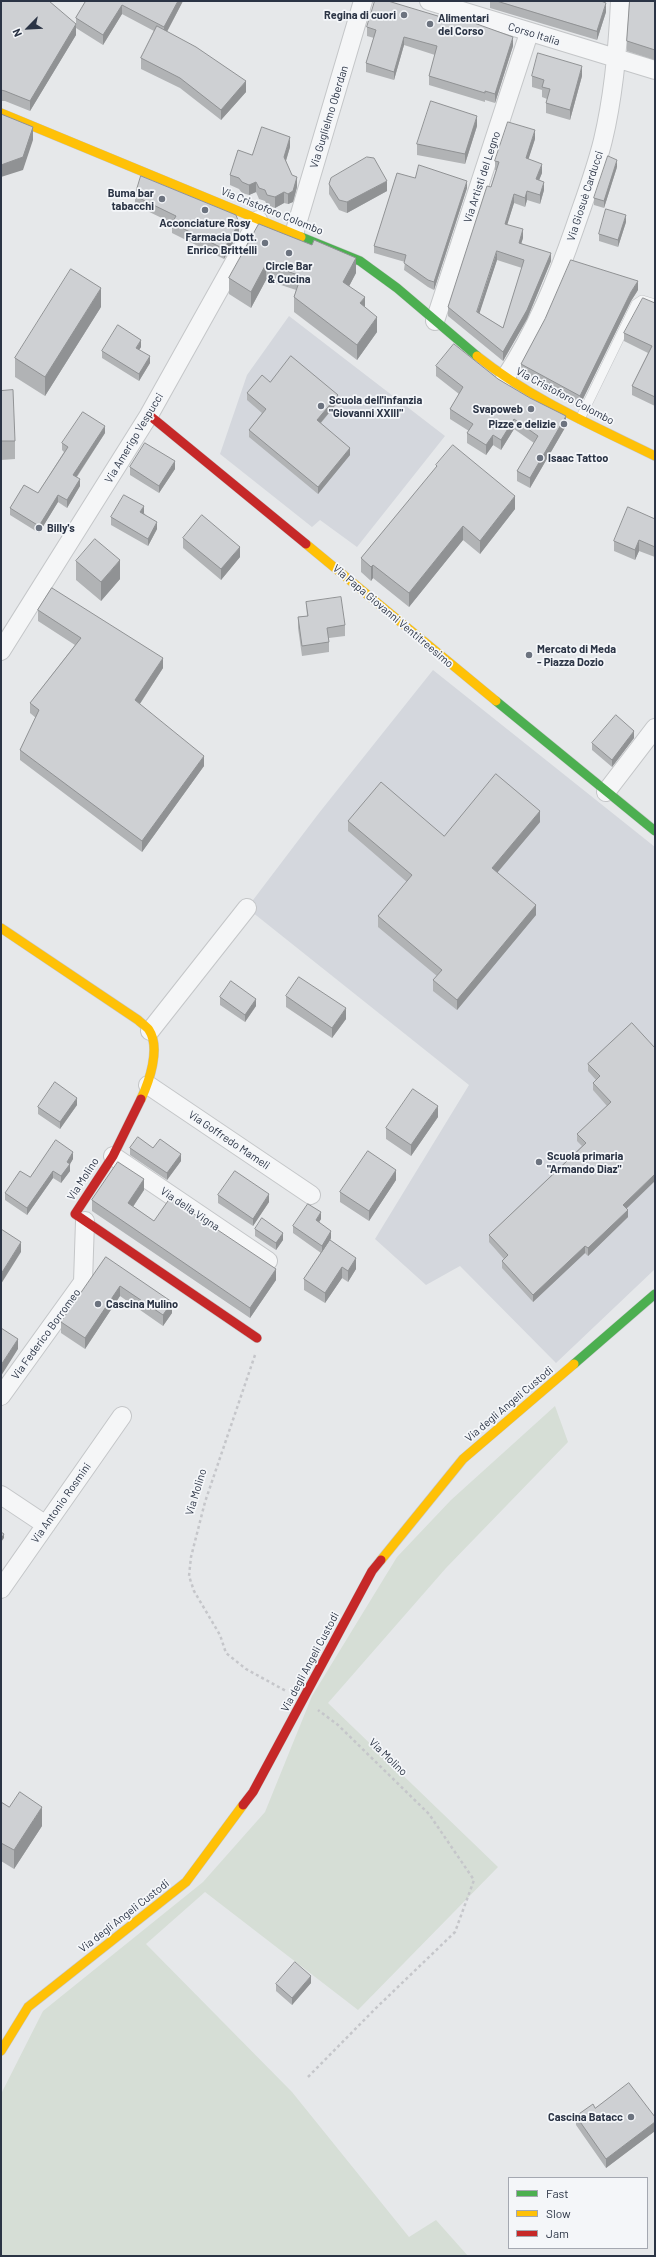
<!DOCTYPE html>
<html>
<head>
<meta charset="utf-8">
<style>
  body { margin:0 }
  #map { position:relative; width:656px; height:2257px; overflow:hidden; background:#e6e8ea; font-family:Barlow,sans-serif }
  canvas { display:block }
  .frame { position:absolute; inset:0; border:2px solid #2b3445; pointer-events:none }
  .legend { position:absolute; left:508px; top:2177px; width:140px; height:72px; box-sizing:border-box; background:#f4f6f9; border:1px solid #a4a8b1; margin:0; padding:5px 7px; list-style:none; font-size:12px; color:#2b3445 }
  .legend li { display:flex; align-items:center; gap:8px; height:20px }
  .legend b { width:20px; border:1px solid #a4a8b1 }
  .north { position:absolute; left:8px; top:8px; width:40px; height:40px; -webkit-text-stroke:3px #f4f6f9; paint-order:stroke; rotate:246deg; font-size:11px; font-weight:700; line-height:16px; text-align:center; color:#2b3445 }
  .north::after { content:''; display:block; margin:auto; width:14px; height:18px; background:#2b3445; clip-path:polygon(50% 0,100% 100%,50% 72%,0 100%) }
</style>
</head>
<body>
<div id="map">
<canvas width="656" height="2257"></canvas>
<div class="frame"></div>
<ul class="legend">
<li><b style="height:5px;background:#4caf50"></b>Fast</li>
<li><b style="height:5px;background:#ffc107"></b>Slow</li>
<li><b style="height:5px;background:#c62828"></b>Jam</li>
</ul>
<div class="north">N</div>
</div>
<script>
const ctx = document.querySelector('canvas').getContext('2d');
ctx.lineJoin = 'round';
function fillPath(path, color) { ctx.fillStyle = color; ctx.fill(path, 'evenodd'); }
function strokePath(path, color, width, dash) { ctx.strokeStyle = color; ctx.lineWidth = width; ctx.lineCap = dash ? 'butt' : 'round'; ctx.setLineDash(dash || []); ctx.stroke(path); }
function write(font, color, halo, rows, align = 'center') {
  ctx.font = font + ' Barlow,sans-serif'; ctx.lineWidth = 3.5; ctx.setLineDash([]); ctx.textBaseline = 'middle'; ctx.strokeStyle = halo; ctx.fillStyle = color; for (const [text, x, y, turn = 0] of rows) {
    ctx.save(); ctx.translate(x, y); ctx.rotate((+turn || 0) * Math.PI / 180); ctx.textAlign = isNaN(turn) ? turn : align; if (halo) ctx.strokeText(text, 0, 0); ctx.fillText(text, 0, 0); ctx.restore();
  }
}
const built = new Path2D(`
  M289,316L445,436L357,547L320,520L312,527L220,454L247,375Z
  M433,670L655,847V1269L556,1363L460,1266L426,1285L375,1239L469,1085L247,908L319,813Z`);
const green = new Path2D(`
  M555,1406L568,1442L446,1568L328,1703L498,1867L358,2010L205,1892L146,1944L292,2092L409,2237L436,2220L468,2256H1V2094L43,2011L203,1882L265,1812L312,1696L397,1557L451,1500Z`);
const path = new Path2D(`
  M255,1355L205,1502L191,1557L189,1576L194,1591L220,1635L226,1653L246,1669L286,1691
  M308,2077L375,2009L455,1932L474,1880L429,1814L338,1725L318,1710`);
const lane = new Path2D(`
  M580,419L636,304L642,300L655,304`);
const street = new Path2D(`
  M429,1L655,70
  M294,234L363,1
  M435,321L529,33
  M505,378C536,331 557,279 575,227C585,198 596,169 603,140C614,94 618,47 620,1
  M1,651L149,415L258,220
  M606,792L655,728
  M150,1031L247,908
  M148,1085L311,1195
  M113,1156L268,1261
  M1,1396L83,1282L85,1221
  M1,1495L46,1525
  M1,1589L122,1416`);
const fast = new Path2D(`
  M301,237L360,261L397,288L477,356
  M496,701L655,831
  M574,1364L655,1294`);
const slow = new Path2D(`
  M1,113L301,237
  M477,356C531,399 594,426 655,456
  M306,544L496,701
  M1,928L138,1020C141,1023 147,1027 149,1030C161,1048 149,1082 141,1099
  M381,1560L463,1459L574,1364
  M1,2051L28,2007L186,1882L243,1805`);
const jam = new Path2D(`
  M149,415L306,544
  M141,1099L113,1156L75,1214L257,1338
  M243,1805L253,1792L372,1571L381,1560`);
const wall = new Path2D(`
  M1,1L76,35L30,111L5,101H1Z
  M86,1H183L167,32L246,92L221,120L180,88L141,69V58L154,31L122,14L103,45L76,28V18Z
  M490,1H601L606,12L597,40L490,8Z
  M655,1V60L627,51V41Z
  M367,27L513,46L495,103L485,100V102L429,85V76L435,55L404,45L394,80L366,72V63L374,38L367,36Z
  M532,76H582L570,120L546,113V103L547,99L542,97V90L532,87Z
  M477,126L465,164L417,155V144Z
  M535,139L528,159L542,173L539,180L544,190L540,204L527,200L525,207L514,203L507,224L523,238L521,243L551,261L527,319L503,361L448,316V307L491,187L496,170H495V161ZM497,260L522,268L503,328L479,313Z
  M290,147L286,161L297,187L293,202L288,204L284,203L275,208L267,205L265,201L259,199L256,192L249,195L242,193L239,189L230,185V175L252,155Z
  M617,167L604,208L594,205V198Z
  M415,178L467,188L434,290L428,287L404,270L405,262L374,253V246Z
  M329,184L387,191L347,213L339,210L329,194Z
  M135,196L239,232L224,259L172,233V223L135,205Z
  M626,222L618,247L599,241V234Z
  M259,224L356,273L349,286L377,332L357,360L294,312V297L296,290L266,280L251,308L229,294V278Z
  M638,290L631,301L580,405L521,373V364Z
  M655,303V406L632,395V386L648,353L624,341V333Z
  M101,307L45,396L15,377V358Z
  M141,347L139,350L150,363L139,381L102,358V351Z
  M436,366L498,379L566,426L530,488L517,481V471L534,443L514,429L501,450L493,445L486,455L467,443V433L469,431L450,419V409L459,394L436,376Z
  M270,382L338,402L321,423L350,455L318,494L249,437V430L262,413L247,400V393Z
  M1,391L15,441V459L1,460Z
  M105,433L77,477L80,486L67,508L58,502L39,533L10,515V508L38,493L64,452L62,450V443Z
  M436,465L515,509L480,554L463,540L409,607L373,578L371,581L361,572V558L436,468Z
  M130,467L175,469L159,493L130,475Z
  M144,513L157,529L148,546L111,525V517Z
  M655,519V557L639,551L635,560L614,551V541Z
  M183,538L240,557L221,580L183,548Z
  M76,561L120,579L101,601L76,580Z
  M306,602L345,625V636L329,638V652L302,656L298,628V617L307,616Z
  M38,610L163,668L140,704L204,766L142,852L20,760V750L36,718L30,713V703L75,645L38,621Z
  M634,738L612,767L592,750V743Z
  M348,821L444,836L540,822L497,872L536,915L457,1010L433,991V980L437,976L378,927V916L407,882L348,831Z
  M286,996L346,1019L332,1038L286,1007Z
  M220,997L256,1006L245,1022L220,1005Z
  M632,1023L626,1208L628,1217L588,1256L585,1253L533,1302L502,1268V1261L504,1259L489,1242V1235L582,1146L577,1141V1134L607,1106L593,1090V1083L596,1080L588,1071V1064Z
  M77,1105L60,1129L38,1114V1107Z
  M438,1117L411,1156L386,1139V1128Z
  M130,1148H153L181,1161L167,1180L130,1155Z
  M73,1159L70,1164V1171L61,1183L53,1178L27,1215L5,1200V1193L30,1177Z
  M396,1180L369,1221L340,1202V1192Z
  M144,1190L133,1207L154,1221L276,1280L250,1318L92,1211V1200Z
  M218,1195L269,1202L253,1226L218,1203Z
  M321,1219L319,1222L331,1238L330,1241L356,1269L348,1282L342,1278L325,1303L304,1290V1279L321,1253L293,1233V1226Z
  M255,1229L283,1240L276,1250L255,1236Z
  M106,1257L172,1313L163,1326L120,1296L85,1349L61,1333V1322Z
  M1,1802L9,1807L42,1826L14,1869L1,1861Z
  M311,1983L292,2005L276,1991V1984Z
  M595,2108L655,2117V2131L606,2168L576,2125V2116Z`);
const shadedWall = new Path2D(`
  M178,1H183L164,37V27Z
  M606,3V12L597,40V31Z
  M122,5V14L103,45V35Z
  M76,24V35L30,111V101Z
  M404,37V45L394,80V72Z
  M513,37V46L495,103V94Z
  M582,66V76L570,120V110Z
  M246,81V92L221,120V110Z
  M477,116V126L465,164V154Z
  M33,127V140L23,170L1,177V165Z
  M535,130V139L526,167V158Z
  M290,137V147L284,167V157Z
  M617,160V167L604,208V201Z
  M542,164V173L536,188V179Z
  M297,177V187L293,202L288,204V194Z
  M387,181V191L347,213V202Z
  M467,181V188L434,290V282Z
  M256,182V192L249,195V185Z
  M544,182V190L540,204V195Z
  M527,191V200L525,207V198Z
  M284,192V203L275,208V197Z
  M514,194V203L505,232V224Z
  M626,215V222L618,247V240Z
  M239,223V232L224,259V249Z
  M523,229V238L519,251V243Z
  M497,251V260L477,321V312Z
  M551,253V261L527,319L503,361V352Z
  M356,258V273L343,298V282Z
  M266,264V280L251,308V292Z
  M638,281V290L631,301L580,405V396L631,292Z
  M101,288V307L45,396V377Z
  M365,297V312L360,303Z
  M377,317V332L357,360V345Z
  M141,340V347L136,355V348Z
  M150,356V363L139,381V374Z
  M338,395V402L317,427V420Z
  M566,416V426L530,488V478Z
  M514,419V429L501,450V440Z
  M105,426V433L73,482V475Z
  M493,435V445L486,455V445Z
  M350,448V455L318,494V487Z
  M175,461V469L159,493V486Z
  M80,479V486L67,508V500Z
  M58,495V502L39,533V526Z
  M515,496V509L480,554V541Z
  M144,506V513L140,519V512Z
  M157,522V529L148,546V539Z
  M463,526V540L409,607V593Z
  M639,540V551L635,560V550Z
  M240,547V557L221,580V569Z
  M120,560V579L101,601V582Z
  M373,565V578L371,581V567Z
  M163,658V668L135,711V700Z
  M634,731V738L612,767V760Z
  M204,756V766L142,852V841Z
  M540,811V822L492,879V868Z
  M536,905V915L457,1010V1000Z
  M256,999V1006L245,1022V1015Z
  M346,1008V1019L332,1038V1028Z
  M77,1098V1105L60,1129V1122Z
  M438,1106V1117L411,1156V1145Z
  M73,1152V1159L70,1164V1171L61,1183V1176L67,1162Z
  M181,1154V1161L167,1180V1173Z
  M396,1170V1180L369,1221V1211Z
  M53,1171V1178L27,1215V1208Z
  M655,1174V1181L623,1212V1205Z
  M144,1179V1190L128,1214V1203Z
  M269,1194V1202L253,1226V1219Z
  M628,1210V1217L588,1256V1248Z
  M321,1212V1219L316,1227V1220Z
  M331,1231V1238L322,1253V1246Z
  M283,1233V1240L276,1250V1243Z
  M21,1242V1252L1,1284V1274Z
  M585,1246V1253L533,1302V1295Z
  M356,1258V1269L348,1282V1271Z
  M342,1267V1278L325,1303V1293Z
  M276,1269V1280L250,1318V1308Z
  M120,1286V1296L85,1349V1338Z
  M172,1302V1313L163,1326V1315Z
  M18,1339V1349L1,1376V1365Z
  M4,1534V1538L1,1542V1539Z
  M42,1807V1826L14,1869V1850Z
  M311,1976V1983L292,2005V1998Z
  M655,2122V2131L606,2168V2159Z`);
const building = new Path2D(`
  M1,1H49L76,24L30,101L5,91L1,90Z
  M86,1H178L164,27L122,5L103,35L76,18Z
  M375,1H388L441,17L462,22L463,19L513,37L495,94L485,91V93L429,76L437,46L404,37L394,72L366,63L376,30L367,27Z
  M497,1H601L606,3L597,31Z
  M630,1H655V50L627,41Z
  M157,26L196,47L246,81L221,110L180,78L141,58Z
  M538,53L582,66L570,110L546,103L550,89L542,87L544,80L532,76Z
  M431,101L477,116L465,154L417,144Z
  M1,114L33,127L23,157L1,165Z
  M508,122L535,130L526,158L542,164L536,179L544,182L540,195L527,191L525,198L514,194L505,224L523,229L519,243L551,253L527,310L503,352L448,307L487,186L491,187L499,162L495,161ZM497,251L524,260L503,328L477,312Z
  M262,127L290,137L284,157L292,175L297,177L293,191L288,194L284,192L275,197L267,195L265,190L259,188L256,182L249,185L242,182L239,178L230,175L238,150L252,155Z
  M608,156L617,160L604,201L594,198Z
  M367,157L374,158L387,181L347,202L339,200L329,184L331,178Z
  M419,165L467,181L434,282L428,280L404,263L406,255L374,246L397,173L415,178Z
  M141,176L236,215L239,223L224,249L172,223L176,216L135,196Z
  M606,209L626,215L618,240L599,234Z
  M259,224L312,245L314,240L356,258L343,282L365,297L360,303L377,317L357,345L294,297L301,276L266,264L251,292L229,278Z
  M571,260L638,281L631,292L580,396L521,364L545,319Z
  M71,269L101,288L45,377L15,358Z
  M643,298L655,303V397L632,386L652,346L624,333Z
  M118,325L141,340L136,348L150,356L139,374L102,351Z
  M454,344L498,379L530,398L566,416L530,478L517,471L538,436L514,419L501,440L493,435L486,445L467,433L473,424L450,409L463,387L436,366Z
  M291,356L338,395L317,420L350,448L318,487L249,430L266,409L247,393L262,375L270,382Z
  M13,390L15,441H1V391Z
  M83,412L105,426L73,475L80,479L67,500L58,495L39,526L10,508L24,485L38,493L68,447L62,443Z
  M145,443L175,461L159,486L130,467Z
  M453,445L515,496L480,541L463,526L409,593L373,565L371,567L361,558L437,466L436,465Z
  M124,495L144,506L140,512L157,522L148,539L111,517Z
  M628,507L655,519V547L639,540L635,550L614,541Z
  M202,515L240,547L221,569L183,538Z
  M95,539L120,560L101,582L76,561Z
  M52,588L163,658L135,700L204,756L142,841L20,750L39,710L30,703L81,638L38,610Z
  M341,597L345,625L327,628L329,642L302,646L298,617L308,616L306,602Z
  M616,715L634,731L612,760L592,743Z
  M496,774L540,811L492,868L536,905L457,1000L433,980L442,970L378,916L412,875L348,821L381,782L444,836Z
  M299,977L346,1008L332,1028L286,996Z
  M231,981L256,999L245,1015L220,997Z
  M632,1023L655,1048V1174L623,1205L628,1210L588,1248L585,1246L533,1295L502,1261L508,1255L489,1235L586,1143L577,1134L611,1102L593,1083L600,1076L588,1064Z
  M55,1082L77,1098L60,1122L38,1107Z
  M413,1089L438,1106L411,1145L386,1128Z
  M138,1137L153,1148L160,1139L181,1154L167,1173L130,1148Z
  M56,1140L73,1152L67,1162L70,1164L61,1176L53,1171L27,1208L5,1193L20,1171L30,1177Z
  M368,1151L396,1170L369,1211L340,1192Z
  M118,1162L144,1179L128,1203L154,1221L170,1198L276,1269L250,1308L92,1200Z
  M235,1171L269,1194L253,1219L218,1195Z
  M308,1204L321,1212L316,1220L331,1231L322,1246L293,1226Z
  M262,1218L283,1233L276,1243L255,1229Z
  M1,1229L21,1242L1,1274Z
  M330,1240L356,1258L348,1271L342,1267L325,1293L304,1279Z
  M106,1257L172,1302L163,1315L120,1286L85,1338L61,1322Z
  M1,1328L18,1339L1,1365Z
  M1,1532L4,1534L1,1539Z
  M20,1792L42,1807L14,1850L1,1843V1802L9,1807Z
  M295,1962L311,1976L292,1998L276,1984Z
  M629,2083L655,2117V2122L606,2159L576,2116L593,2104L595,2108Z`);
const markers = [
  [404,15,4,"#6c737f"],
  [430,24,4,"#6c737f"],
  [162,199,4,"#6c737f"],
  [205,210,4,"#6c737f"],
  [265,243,4,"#6c737f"],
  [289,253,4,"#6c737f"],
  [321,406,4,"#6c737f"],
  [531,409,4,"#6c737f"],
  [564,424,4,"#6c737f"],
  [540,458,4,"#6c737f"],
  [39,528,4,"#6c737f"],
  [529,655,4,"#6c737f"],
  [539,1162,4,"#6c737f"],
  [98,1304,4,"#6c737f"],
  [631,2117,4,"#6c737f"]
];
const poiNames = [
  ["Regina di cuori",396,15,"right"],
  ["Alimentari",438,18],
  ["del Corso",438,31],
  ["Buma bar",154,193,"right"],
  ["tabacchi",154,206,"right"],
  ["Acconciature Rosy",205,223,"center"],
  ["Farmacia Dott.",257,237,"right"],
  ["Enrico Brittelli",257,250,"right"],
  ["Circle Bar",289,266,"center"],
  ["& Cucina",289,279,"center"],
  ["Scuola dell'infanzia",329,400],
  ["\"Giovanni XXIII\"",329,413],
  ["Svapoweb",523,409,"right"],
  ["Pizze e delizie",556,424,"right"],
  ["Isaac Tattoo",548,458],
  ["Billy's",47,528],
  ["Mercato di Meda",537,649],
  ["- Piazza Dozio",537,662],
  ["Scuola primaria",547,1156],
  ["\"Armando Diaz\"",547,1169],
  ["Cascina Mulino",106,1304],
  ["Cascina Batacc",623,2117,"right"]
];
const streetNames = [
  ["Corso Italia",534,34,17],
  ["Via Guglielmo Oberdan",329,117,-73],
  ["Via Artisti del Legno",482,177,-72],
  ["Via Giosuè Carducci",585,196,-72],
  ["Via Cristoforo Colombo",272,211,22],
  ["Via Cristoforo Colombo",565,396,28],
  ["Via Amerigo Vespucci",134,438,-59],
  ["Via Papa Giovanni Ventitreesimo",393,616,40],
  ["Via Goffredo Mameli",229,1140,34],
  ["Via Molino",83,1179,-57],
  ["Via della Vigna",190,1209,34],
  ["Via Federico Borromeo",46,1334,-54],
  ["Via degli Angeli Custodi",509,1404,-40],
  ["Via Molino",196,1492,-73],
  ["Via Antonio Rosmini",61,1503,-55],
  ["Via degli Angeli Custodi",310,1662,-62],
  ["Via Molino",388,1757,44],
  ["Via degli Angeli Custodi",124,1916,-38]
];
fillPath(built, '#d4d7dd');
fillPath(green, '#d6ded6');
strokePath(lane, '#c4c6c8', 10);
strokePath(street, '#c4c6c8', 20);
strokePath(fast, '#c4c6c8', 10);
strokePath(slow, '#c4c6c8', 10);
strokePath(jam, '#c4c6c8', 10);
strokePath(path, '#c5c6ca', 2.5, [3, 3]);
strokePath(lane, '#f5f6f7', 9);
strokePath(street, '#f5f6f7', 18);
strokePath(fast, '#4caf50', 9);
strokePath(slow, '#ffc107', 9);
strokePath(jam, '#c62828', 9);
fillPath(wall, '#b1b3b5');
fillPath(shadedWall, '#909294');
fillPath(building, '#ced0d3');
strokePath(building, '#909294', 1);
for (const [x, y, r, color] of markers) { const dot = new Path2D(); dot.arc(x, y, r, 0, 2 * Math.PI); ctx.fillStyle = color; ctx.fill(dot); strokePath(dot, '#f4f6f9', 1.5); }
write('bold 11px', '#2b3445', '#f4f6f9', poiNames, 'left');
write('11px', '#2b3445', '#f4f6f9', streetNames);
</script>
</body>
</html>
